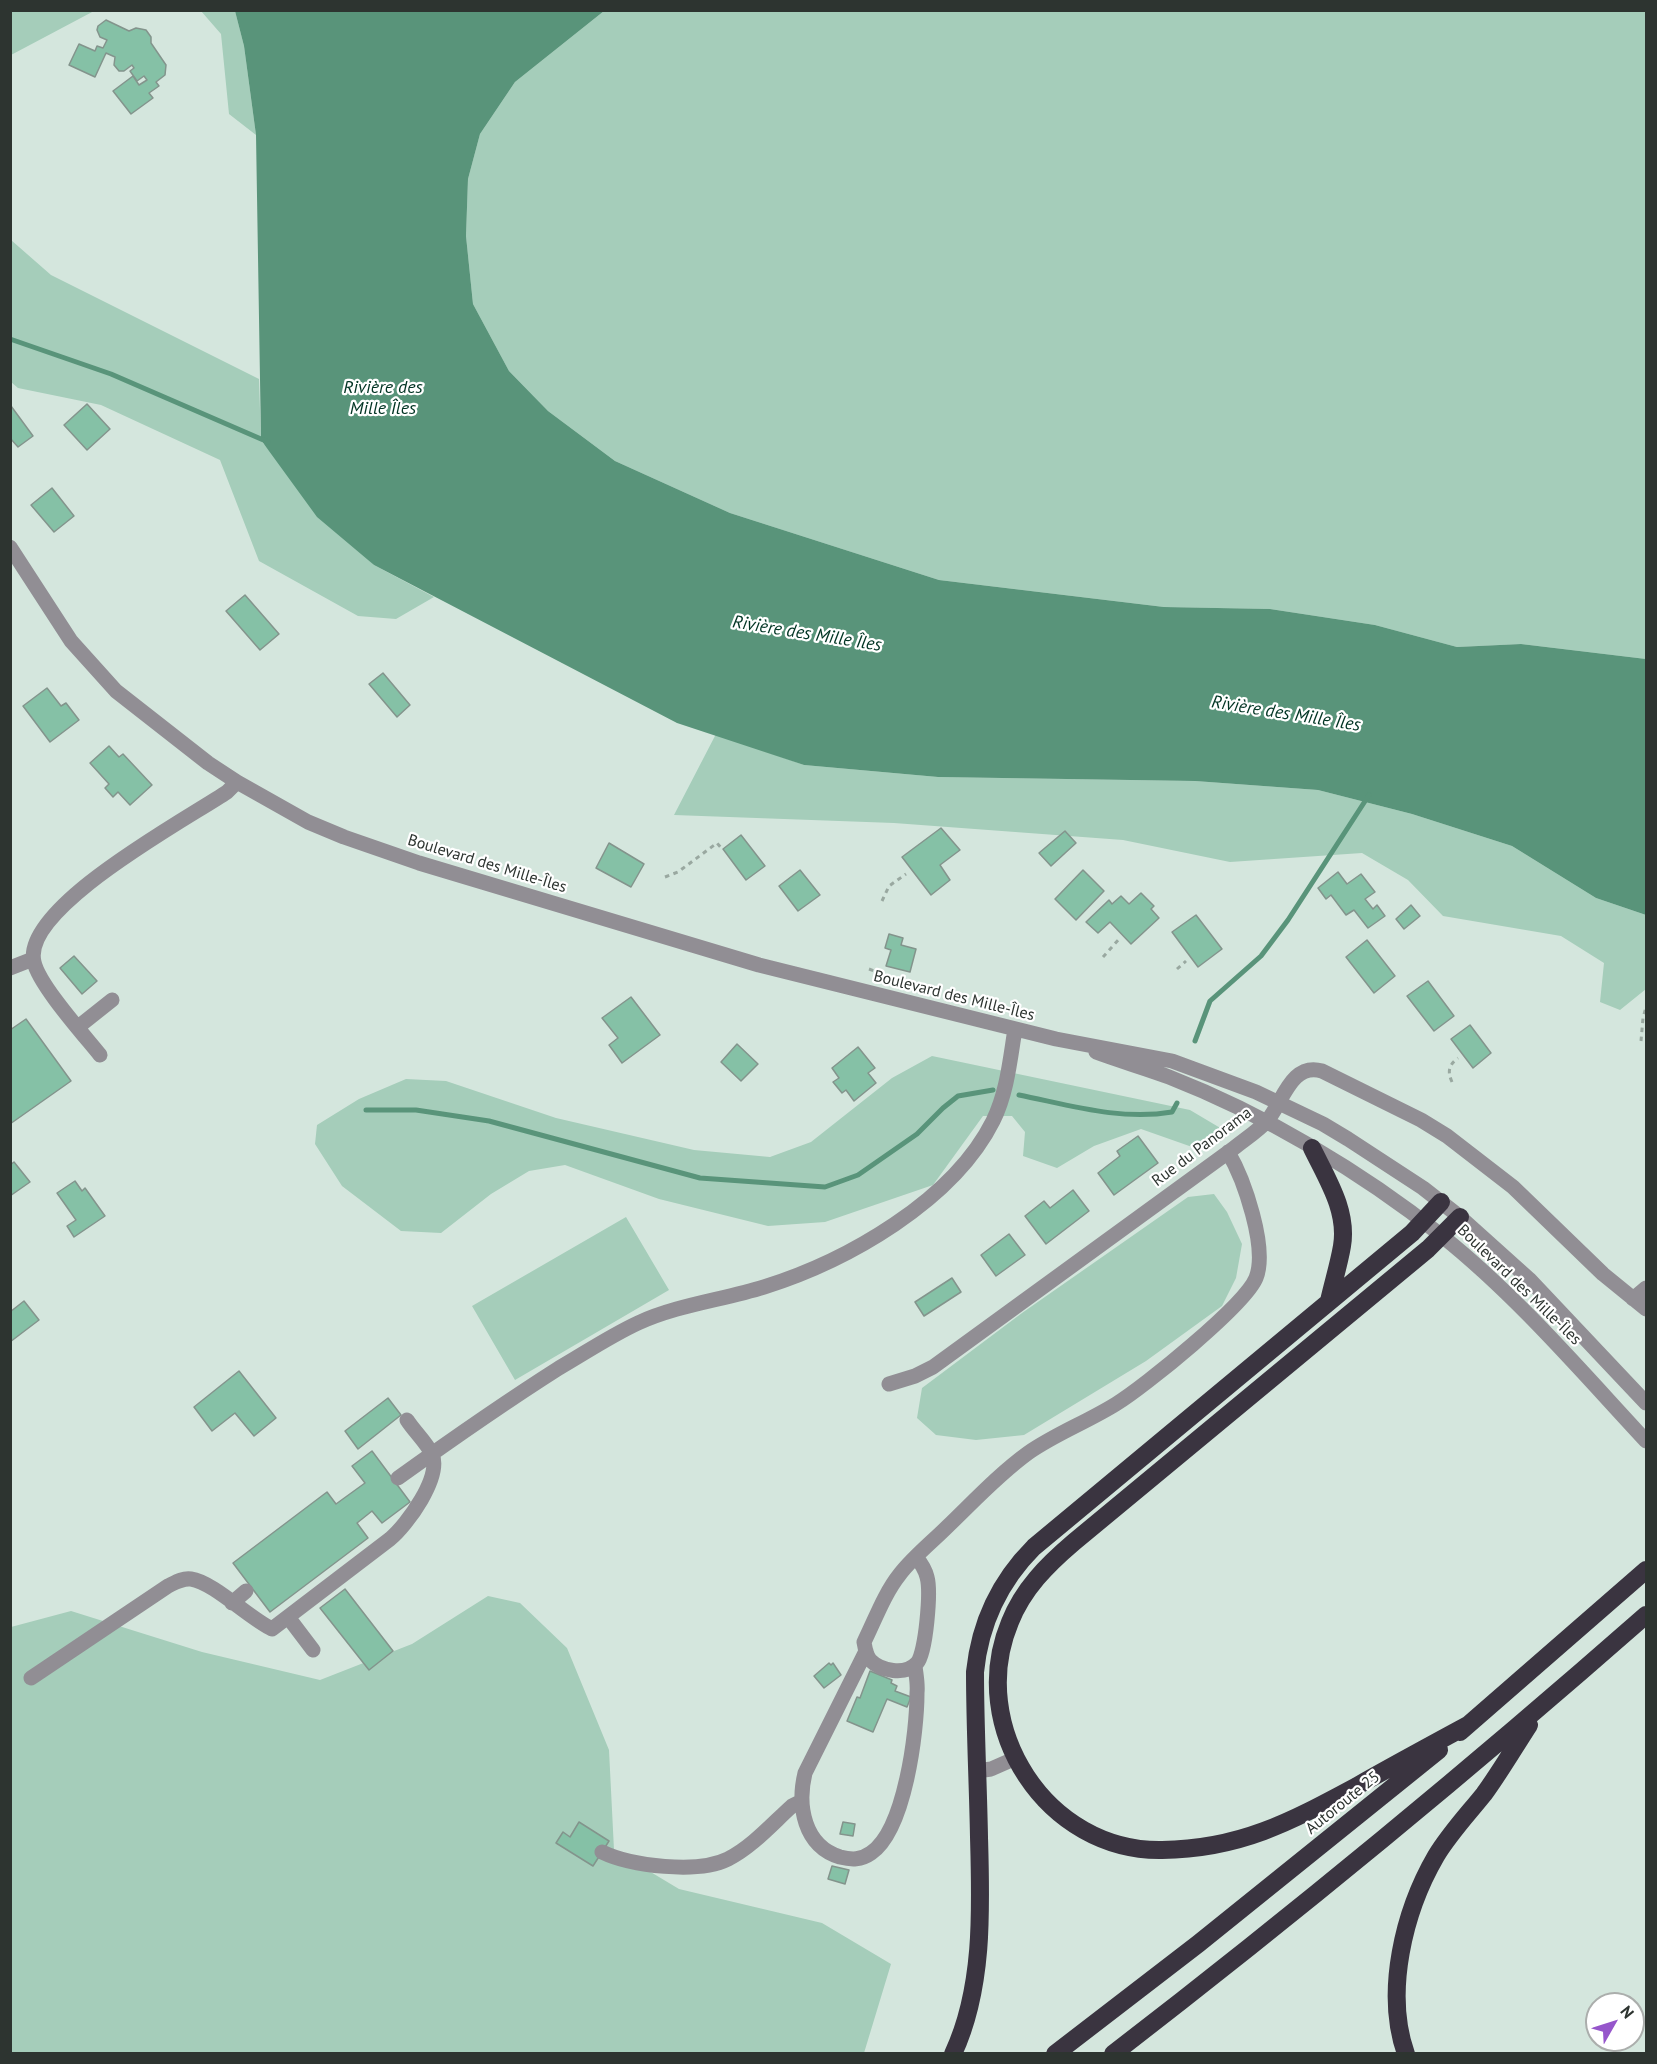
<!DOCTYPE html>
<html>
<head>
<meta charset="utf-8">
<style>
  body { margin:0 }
  #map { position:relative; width:1657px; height:2064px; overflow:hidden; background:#d4e6dd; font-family:"PT Sans",sans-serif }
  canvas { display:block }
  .frame { position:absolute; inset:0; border:12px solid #2d3430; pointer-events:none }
  .north { position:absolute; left:1585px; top:1992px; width:60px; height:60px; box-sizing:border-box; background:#fff; border:2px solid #abaeac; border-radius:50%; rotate:51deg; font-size:16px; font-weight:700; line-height:24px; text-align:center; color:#2d3430 }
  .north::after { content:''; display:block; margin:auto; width:21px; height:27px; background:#9656cb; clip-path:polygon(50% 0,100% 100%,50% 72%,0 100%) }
</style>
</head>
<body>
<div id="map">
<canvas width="1657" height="2064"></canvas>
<div class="frame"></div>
<div class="north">N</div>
</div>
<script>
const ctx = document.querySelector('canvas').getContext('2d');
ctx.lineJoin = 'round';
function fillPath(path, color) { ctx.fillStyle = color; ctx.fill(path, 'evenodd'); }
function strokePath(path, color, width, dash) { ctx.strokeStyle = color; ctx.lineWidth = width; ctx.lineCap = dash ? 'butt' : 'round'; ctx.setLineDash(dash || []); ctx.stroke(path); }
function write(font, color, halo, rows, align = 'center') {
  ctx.font = font + ' "PT Sans",sans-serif'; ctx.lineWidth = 4.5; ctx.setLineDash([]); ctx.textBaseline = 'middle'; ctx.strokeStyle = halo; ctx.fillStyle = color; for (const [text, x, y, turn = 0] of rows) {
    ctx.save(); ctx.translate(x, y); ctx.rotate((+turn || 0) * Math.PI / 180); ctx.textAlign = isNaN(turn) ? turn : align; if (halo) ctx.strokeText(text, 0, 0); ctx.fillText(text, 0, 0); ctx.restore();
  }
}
const green = new Path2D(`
  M11,10H94V11L11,55Z
  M201,11H235L244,46L256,135L229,114L221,34Z
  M604,11H1646V659L1521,644L1457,647L1375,625L1270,609L1164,607L939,580L730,513L615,461L548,411L509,371L473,304L466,236L468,179L480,134L515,82Z
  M11,240L51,275L259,379L261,441L374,565L434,597L396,619L358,616L259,561L220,460L101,405L18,388L11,382Z
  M716,734L804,765L938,777L1195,781L1318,790L1412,814L1512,846L1596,898L1646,915V989L1620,1010L1600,1002L1604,963L1561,936L1443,916L1408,880L1362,853L1230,862L1123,840L894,823L674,815Z
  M932,1056L1190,1110L1222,1129L1215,1143L1195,1148L1141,1129L1094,1146L1057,1168L1023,1156L1025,1132L1012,1116H983L933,1185L825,1222L768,1226L659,1199L565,1165L529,1171L491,1194L441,1233L401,1231L342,1186L315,1144L317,1125L359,1099L406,1079L446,1081L556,1118L694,1150L770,1157L811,1142L892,1078Z
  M1214,1194L1227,1212L1242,1244L1236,1278L1222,1306L1146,1361L1024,1435L976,1440L936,1435L917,1418L922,1388L1022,1313L1188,1197Z
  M626,1217L669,1290L515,1380L472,1306Z
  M488,1596L520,1603L567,1648L609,1750L614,1850L679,1889L822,1923L891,1964L864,2053L11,2054V1627L71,1611L202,1652L320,1680L412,1644Z`);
const water = new Path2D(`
  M235,11H604L515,82L480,134L468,179L466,236L473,304L509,371L548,411L615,461L730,513L939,580L1164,607L1270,609L1375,625L1457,647L1521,644L1646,659V915L1596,898L1512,846L1412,814L1318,790L1195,781L938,777L804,765L677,723L374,565L317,517L261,440L256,135L244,46Z`);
const stream = new Path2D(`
  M10,339L111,374L268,442
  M1195,1041L1210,1001L1261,956L1288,920L1369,795
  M1019,1095C1069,1105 1121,1121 1172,1112L1177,1103
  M366,1110H416L489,1121L700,1178L825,1187L858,1175L917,1134L943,1108L958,1096L993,1090`);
const building = new Path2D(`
  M106,20L129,31L136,28L146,30L151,37V43L166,65L165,75L156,82L159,86L149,93L153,98L131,114L113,91L133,76L139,85L147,80L144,76L137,81L130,71L134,68L132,65L124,71H119L114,65L115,57L106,53L95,77L69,65L79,44L95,51L97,46L103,48L107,40L100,37L97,30L98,26Z
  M87,404L110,429L87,450L64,425Z
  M11,406L33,436L18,447L10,438Z
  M52,488L74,516L54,532L31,505Z
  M245,595L279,634L260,650L226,611Z
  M383,673L410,705L397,717L369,684Z
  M47,688L61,706L66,703L79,720L50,742L23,706Z
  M109,746L119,757L123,754L152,785L130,805L118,792L113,797L105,788L109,784L90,763Z
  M941,828L960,850L940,865L950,880L931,895L902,857Z
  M1065,831L1076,843L1051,866L1039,853Z
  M741,835L765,866L746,880L723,849Z
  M609,843L644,864L631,887L596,868Z
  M800,870L820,895L798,911L779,886Z
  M1083,870L1104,891L1076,920L1055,899Z
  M1338,872L1347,884L1361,874L1375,892L1365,899L1373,909L1377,905L1385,916L1368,928L1354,910L1346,915L1331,895L1326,899L1318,888Z
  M1141,893L1154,906L1151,909L1159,918L1131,944L1110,922L1098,933L1086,922L1109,900L1112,904L1121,896L1129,904Z
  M1411,905L1420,916L1404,929L1396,919Z
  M1196,915L1222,949L1198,967L1172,932Z
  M889,934L903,938L901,945L916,949L910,972L886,966L891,950L885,948Z
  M1367,940L1395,976L1374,993L1346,957Z
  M74,956L97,981L82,994L60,968Z
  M1428,981L1454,1016L1434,1031L1407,996Z
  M631,997L660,1035L622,1063L609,1045L618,1038L602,1018Z
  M26,1019L71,1081L10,1124V1030Z
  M1470,1025L1491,1053L1473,1068L1451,1039Z
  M737,1044L758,1064L741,1081L721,1062Z
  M858,1047L875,1068L868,1073L876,1083L854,1101L846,1090L842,1093L833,1082L839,1078L832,1068Z
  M1138,1136L1158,1163L1114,1195L1098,1173L1120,1156L1117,1151Z
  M14,1162L30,1182L10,1196V1165Z
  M75,1181L82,1191L85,1188L105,1216L74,1237L67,1226L76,1220L57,1193Z
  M1073,1190L1089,1211L1046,1244L1025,1216L1044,1201L1050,1208Z
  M1009,1234L1025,1255L996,1276L981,1255Z
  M952,1278L961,1292L924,1316L915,1302Z
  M24,1301L39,1320L10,1342V1312Z
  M239,1371L276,1418L254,1436L235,1413L212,1431L194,1407Z
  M388,1398L401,1415L358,1449L345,1431Z
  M372,1451L410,1502L382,1523L372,1511L357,1523L368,1538L270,1612L233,1563L327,1492L336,1504L365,1483L352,1466Z
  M345,1589L393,1651L369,1670L320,1608Z
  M829,1663L831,1665L833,1663L841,1675L824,1688L814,1676Z
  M870,1671L892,1680L891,1683L897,1686L895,1691L911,1697L907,1707L887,1699L873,1732L847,1721L857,1697L860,1698Z
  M579,1822L609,1841L593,1866L556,1843L563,1832L570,1837Z
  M843,1822L855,1824L853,1836L840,1834Z
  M832,1866L849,1870L845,1884L828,1879Z`);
const path = new Path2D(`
  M665,877L678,872L717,843L722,849
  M882,901L889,886L906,874
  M1103,957L1120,938
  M869,969L891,977L892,975
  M1177,969L1186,961
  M1641,1041L1643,1018L1646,1007
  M1452,1082C1447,1071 1449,1065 1458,1058`);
const minor = new Path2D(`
  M10,547L71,641L116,691L208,763L237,782L308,822L344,837L419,863L759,965L1056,1039L1172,1061L1256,1092L1323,1124L1348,1139L1423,1188L1460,1217L1529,1279L1646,1403
  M10,968L33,959
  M78,1027L112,1000
  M1096,1052C1120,1061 1145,1068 1169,1077C1264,1114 1362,1172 1442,1236C1517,1296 1581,1371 1646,1441
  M100,1055C84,1035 39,985 34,962C21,908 187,819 227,792L237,782
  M1633,1299L1646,1288
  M889,1384L915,1376L933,1367L1234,1148C1245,1139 1258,1131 1267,1121C1283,1102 1291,1062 1322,1071L1421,1120L1447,1136L1513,1187L1603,1274L1646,1309
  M398,1478C451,1440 504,1403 559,1368C585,1353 610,1336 638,1323C677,1305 722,1300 764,1287C847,1261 953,1201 993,1121C1007,1093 1010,1060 1015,1029
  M916,1557C921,1563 925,1569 927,1577C931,1591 926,1653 917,1663C905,1676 881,1671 870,1660C866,1655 865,1648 864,1642C875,1620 884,1594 900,1574C913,1557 932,1542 948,1526C974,1501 999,1474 1028,1453C1055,1434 1087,1422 1116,1404C1144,1387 1245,1305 1256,1278C1268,1248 1244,1179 1228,1152
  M232,1603L246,1591
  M288,1617L313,1650
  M866,1651L805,1773C797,1806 804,1846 840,1857C852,1860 861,1860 871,1853C905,1830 917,1732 917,1693C918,1684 916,1675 915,1666
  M31,1678L168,1586C176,1582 182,1578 191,1579C213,1582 249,1618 272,1629L390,1539C407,1525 442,1477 432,1454C426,1442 414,1431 407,1420
  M977,1771L991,1769L1016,1758
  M602,1852C631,1866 698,1874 728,1859C752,1847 773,1823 792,1806L802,1801`);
const highway = new Path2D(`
  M1312,1148C1327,1179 1348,1211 1342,1246C1339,1264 1333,1283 1329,1301
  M1460,1217L1428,1249L1074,1542C1047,1565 1023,1589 1010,1622C966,1727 1047,1852 1162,1850C1240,1849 1290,1822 1357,1786C1394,1765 1431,1745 1468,1725
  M1460,1732L1646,1570
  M953,2054C984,1988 981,1908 979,1837C978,1782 975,1727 975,1672C980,1623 999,1582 1034,1547L1412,1233L1441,1202
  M1055,2054L1198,1944L1439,1750
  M1113,2054C1296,1913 1473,1767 1646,1615
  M1406,2054C1384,1992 1404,1911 1436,1856C1450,1833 1468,1814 1484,1794C1500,1772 1514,1748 1529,1725`);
const streetNames = [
  ["Boulevard des Mille-Îles",487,864,17],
  ["Boulevard des Mille-Îles",954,996,14],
  ["Rue du Panorama",1202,1147,-37],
  ["Boulevard des Mille-Îles",1519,1285,44],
  ["Autoroute 25",1343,1803,-39]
];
const waterNames = [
  ["Rivière des",383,388],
  ["Mille Îles",383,409],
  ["Rivière des Mille Îles",807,634,9],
  ["Rivière des Mille Îles",1286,714,9]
];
fillPath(green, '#a5cdba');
fillPath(water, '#59947a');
strokePath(stream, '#59947a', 5);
fillPath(building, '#85c1a6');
strokePath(building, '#83948c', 1.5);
strokePath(path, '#99a8a0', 3, [4.5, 4.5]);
strokePath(minor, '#918e94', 15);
strokePath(highway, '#3a3440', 18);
write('16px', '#2d3430', '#fff', streetNames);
write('italic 18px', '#003423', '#fff', waterNames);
</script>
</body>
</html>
